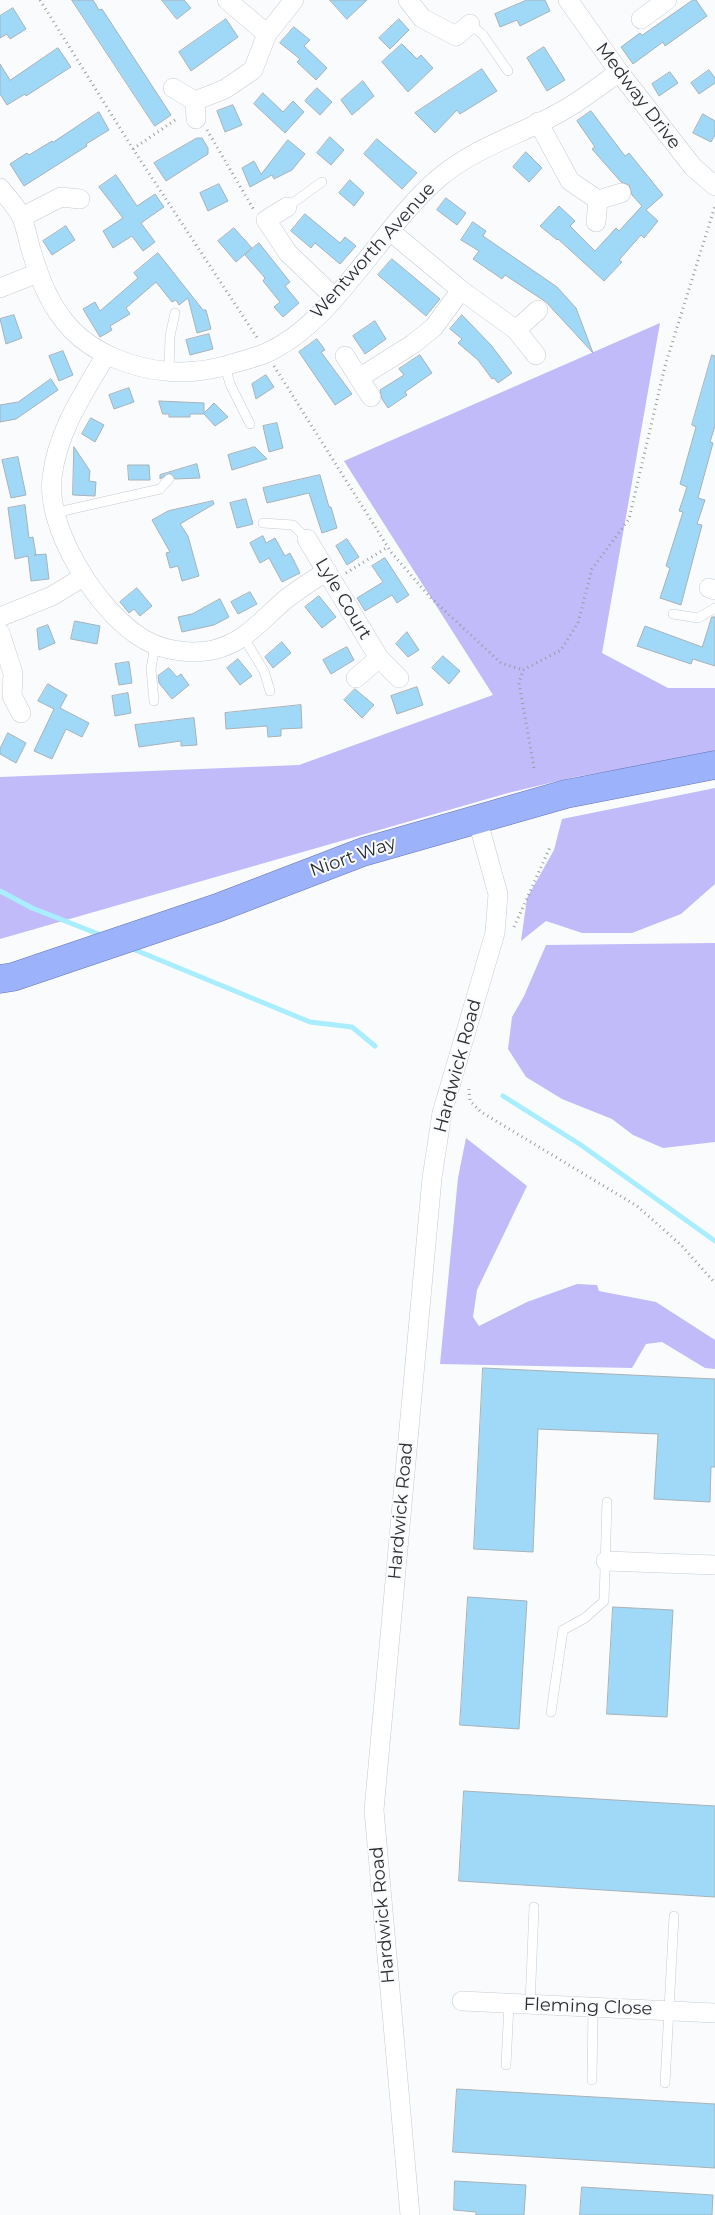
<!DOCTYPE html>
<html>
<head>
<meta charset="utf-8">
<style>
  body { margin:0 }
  canvas { display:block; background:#fafbfd }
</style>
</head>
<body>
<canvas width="715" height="2215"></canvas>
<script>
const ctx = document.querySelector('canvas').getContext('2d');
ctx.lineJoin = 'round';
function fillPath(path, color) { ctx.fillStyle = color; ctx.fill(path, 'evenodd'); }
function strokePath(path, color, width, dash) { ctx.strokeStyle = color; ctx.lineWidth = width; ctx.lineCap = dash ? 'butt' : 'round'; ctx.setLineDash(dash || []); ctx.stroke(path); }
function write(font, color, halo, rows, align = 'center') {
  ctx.font = font + ' Montserrat,sans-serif'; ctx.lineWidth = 4; ctx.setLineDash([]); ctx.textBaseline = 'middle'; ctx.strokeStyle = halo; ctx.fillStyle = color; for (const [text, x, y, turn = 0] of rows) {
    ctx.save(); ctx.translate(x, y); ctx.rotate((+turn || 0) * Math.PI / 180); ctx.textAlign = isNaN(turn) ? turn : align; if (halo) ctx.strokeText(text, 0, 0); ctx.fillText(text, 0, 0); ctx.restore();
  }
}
const forest = new Path2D(`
  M660,323L602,653L668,688H715V753L575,777L508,793L0,939V777L299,765L493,695L344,461Z
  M715,788V884L681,914L632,933H582L546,921L521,941L527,898L554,850L562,819Z
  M715,943V1142L663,1148L633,1135L612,1119L562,1099L526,1077L508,1049L512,1017L524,996L546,945Z
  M466,1138L527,1186L477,1290L473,1317L479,1326L527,1302L577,1284L597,1285L599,1291L656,1302L715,1340V1369L705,1368L662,1342L646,1344L632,1368L440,1364L458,1178Z`);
const stream = new Path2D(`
  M0,891L32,908L101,935
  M133,949L310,1022L352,1027L375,1046
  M503,1096L581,1145L715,1241`);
const building = new Path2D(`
  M72,0H93L99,10L102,9L171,115L155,126Z
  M162,0H184L191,8L177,19Z
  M330,0H367L347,19Z
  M527,0H545L550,11L520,26L517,20L500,27L495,14Z
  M693,0H696L707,16L665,46L663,42L633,64L621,47L640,33L642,35Z
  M13,8L26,29L10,39L7,34L0,38V16Z
  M226,19L238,37L191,71L179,52Z
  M399,19L409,30L390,49L379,38Z
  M294,27L310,40L304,46L327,68L316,80L297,62L300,59L280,43Z
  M402,44L417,59L421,55L433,68L408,92L382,62Z
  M544,47L565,80L547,91L527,58Z
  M58,48L71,67L26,96L25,94L7,105L0,94V64L10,80Z
  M482,69L497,91L460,114L457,110L435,133L415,113Z
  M709,70L715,78V83L699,94L691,83Z
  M670,72L678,83L659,96L652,84Z
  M363,81L374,96L352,115L341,100Z
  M317,88L332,102L320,115L305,101Z
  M263,93L283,112L293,101L304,112L285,133L254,104Z
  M233,105L242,125L225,132L217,111Z
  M591,111L625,156L629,153L663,195L646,210L658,221L644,238L641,235L619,260L622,262L604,281L558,239L557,240L540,226L559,206L575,221L570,226L595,251L616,228L619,231L642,206L632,195L629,185L621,182L592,149L595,147L577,121Z
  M99,112L109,130L86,144L87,146L24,186L10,164L27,153L29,155L52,141L53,142Z
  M703,114L715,121V135L711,142L693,133Z
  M330,137L344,150L331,165L317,153Z
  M197,138H202L208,148V154L166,181L154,163Z
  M377,139L417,173L402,189L364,154Z
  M288,140L305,154L292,170L274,179L272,175L250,187L242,168L254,161L261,174Z
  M526,152L542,168L529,182L513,167Z
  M116,175L137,206L155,194L164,207L141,223L155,242L143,251L132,236L113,248L103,231L123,218L99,187Z
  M350,180L364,193L354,206L339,193Z
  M219,184L228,201L208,211L200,193Z
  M446,198L466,213L457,225L437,210Z
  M305,214L340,243L345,237L356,246L340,264L315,243L311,248L291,231Z
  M473,222L486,231L483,236L557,287L576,308L593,353L546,302L505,275L502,279L473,259L479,251L461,240Z
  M66,226L75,240L52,255L43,241Z
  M234,228L252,248L236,262L218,241Z
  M259,243L290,282L285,286L299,303L283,317L274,307L280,302L263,281L265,278L245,255Z
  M158,253L203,310H206L211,329L197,333L188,298L179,305L176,300L172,302L156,282L126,308L130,314L110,326L112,330L100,337L83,309L95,302L100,311L138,278L134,273Z
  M392,259L440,299L426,316L378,275Z
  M14,315L22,338L6,344L0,319Z
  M462,315L491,345L512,373L498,383L494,378L492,379L478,360L458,343L462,339L450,329Z
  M375,321L386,339L365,354L353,336Z
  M209,334L213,349L190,355L186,340Z
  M317,339L325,350L321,352L352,394L335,405L299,352Z
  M63,351L73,375L59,381L49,356Z
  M420,355L432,373L405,392L407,395L388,408L382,399L380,390L404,375L399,369Z
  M712,355L715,356V426L710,442L713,443L698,498L705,500L697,524L702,525L681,605L660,598L670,568L666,566L683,512L679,511L687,487L680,484L696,427L692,425Z
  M266,375L274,387L256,399L252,384Z
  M51,379L58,390L16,419L0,422V405L18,402Z
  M129,388L134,402L114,409L109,395Z
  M159,401L204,403V413L214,403L228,417L215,426L204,414H190V417H169V414H163Z
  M91,418L104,425L95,442L82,434Z
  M277,423L283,448L269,452L263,426Z
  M74,447L90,471L89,481L96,482L95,496L73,495Z
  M255,447L267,459L232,470L228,455Z
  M18,457L26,495L11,498L2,460Z
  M197,464L200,478L175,479L170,473L160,479V475Z
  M128,465H149L150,480H129Z
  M320,475L329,507H331L337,528L322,533L309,493L267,503L263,488Z
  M246,499L253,524L237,528L230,503Z
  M213,501L214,504L180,524L188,536L199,576L182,581L178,566L170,568L166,553L170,552L152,520L168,511Z
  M25,505L29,538L33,537L36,555H34L46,554L49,579L31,581L28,556L15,559L8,508Z
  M263,536L266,543L275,538L285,556L290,553L300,573L282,582L269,558L260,563L250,543Z
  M347,539L359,557L347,565L336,546Z
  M385,558L409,595L397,603L392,595L365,611L357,598L383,582L372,566Z
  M137,588L152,606L140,616L134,609L129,613L120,602Z
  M250,592L257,604L238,614L231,602Z
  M319,596L336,617L322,628L305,607Z
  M220,599L229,617L214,625L182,632L178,617L192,614Z
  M712,617H715V666L693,659L691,664L637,646L645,626L702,647Z
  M75,621L100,626L97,644L71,639Z
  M48,625L55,643L39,650L37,629Z
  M407,632L419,650L408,657L396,644Z
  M282,642L291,653L273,668L265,657Z
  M347,647L354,660L331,674L323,660Z
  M443,656L460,671L449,684L432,668Z
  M238,659L252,676L240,685L227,668Z
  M129,662L132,683L119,685L115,664Z
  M169,668L177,677L181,674L189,685L172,699L159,683L158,676Z
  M48,684L67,695L60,708L89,723L82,737L66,729L52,759L34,751L54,709L38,701Z
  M417,687L423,705L397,714L391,696Z
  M355,689L374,705L362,718L344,700Z
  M128,693L131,713L115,716L112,696Z
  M301,705L302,728L281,729V736L268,737L267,726L226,729L225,713Z
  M194,718L197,745L181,746V741L139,747L135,725Z
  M8,733L26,743L16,763L0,754V749Z
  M483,1368L715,1379V1467H711L710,1502L654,1499L658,1434L538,1429L533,1552L474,1549Z
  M468,1597L527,1601L519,1729L460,1725Z
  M613,1607L673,1610L667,1717L607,1714Z
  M464,1791L715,1806V1897L459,1881Z
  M457,2089L715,2104V2168L453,2152Z
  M455,2181L526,2185L524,2215H476V2212L454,2210Z
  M582,2187L713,2195L712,2215H580Z`);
const path = new Path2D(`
  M40,0L133,149L258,339
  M207,130L254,210
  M133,149L178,118
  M274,366L391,552L430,597L501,663L523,670
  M346,573L388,547
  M534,768L519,683L523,670L561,650L578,623L592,569L629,519L665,366L715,206
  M514,927L551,845
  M469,1089L470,1101L481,1112L637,1206L681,1245L715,1283`);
const service = new Path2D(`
  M470,24L483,35L508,71
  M287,207L322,182
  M225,366L230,384L250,424
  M169,372L170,336L175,313
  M54,513L160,489L169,479
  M263,523L293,525L307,539
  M673,614L698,618L715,608
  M244,638L264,671L270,691
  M154,701L151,669L155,645
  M551,1712L563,1630L585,1618L604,1601L607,1502
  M530,2005L534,1907
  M506,2065L509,2004
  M592,2080L593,2008
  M665,2083L674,1916`);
const minor = new Path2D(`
  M227,0L267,34
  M408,0L422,18L456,36L470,24
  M568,0L619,72L693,167L715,186
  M641,19L667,0
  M173,88L195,101L196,119
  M195,101L225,89L253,70L267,34L294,0
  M538,122L570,181L598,200L621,193
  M0,188C7,197 17,207 22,218C26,228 28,240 31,250C40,280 50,307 72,330C95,354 133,368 165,371C191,374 214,370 238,362C248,359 257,357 266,353C335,323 382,225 440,177C477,146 523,134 564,110C583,99 601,85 619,72
  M287,207L266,220L288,253L335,298
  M22,217L61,197L80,199
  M596,222L598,200
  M390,231L461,290L516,330L536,355
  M0,288L38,273
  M516,330L538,310
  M106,355C83,394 57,432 52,478C46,529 96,607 137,635C158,650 188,655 213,650C246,642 262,619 286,599C299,589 313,580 327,571
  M345,356L371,397
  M359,378L413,344L434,327L461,290
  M307,539L379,658L399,678
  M709,588L715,590
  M0,617L52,596L83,577
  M0,633L13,673L12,696L21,713
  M356,678L379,658
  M606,1561L715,1565
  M462,2001L715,2013
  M410,2215L374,1810L432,1178L442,1113L495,933L498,894L477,818`);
const trunk = new Path2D(`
  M0,979L13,977L217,908L363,852L566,794L715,765`);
const streetNames = [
  ["Medway Drive",638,96,53],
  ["Wentworth Avenue",373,251,-48],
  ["Lyle Court",343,599,59],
  ["Niort Way",353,857,-19],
  ["Hardwick Road",458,1066,-75],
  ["Hardwick Road",401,1511,-85],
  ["Hardwick Road",383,1915,-95],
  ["Fleming Close",588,2007,2]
];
fillPath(forest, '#c1bbfa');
strokePath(stream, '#a9eefe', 5);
fillPath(building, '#a0d9f7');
strokePath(building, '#a7b2b8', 1);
strokePath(service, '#c4ccd5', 10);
strokePath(minor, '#c4ccd5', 20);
strokePath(trunk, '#6477b2', 29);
strokePath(path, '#9b9c9f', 3, [1, 4]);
strokePath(service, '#fff', 9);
strokePath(minor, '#fff', 19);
strokePath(trunk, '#9cb2fa', 28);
write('18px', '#2b2e31', '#fafbfd', streetNames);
</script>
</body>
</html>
